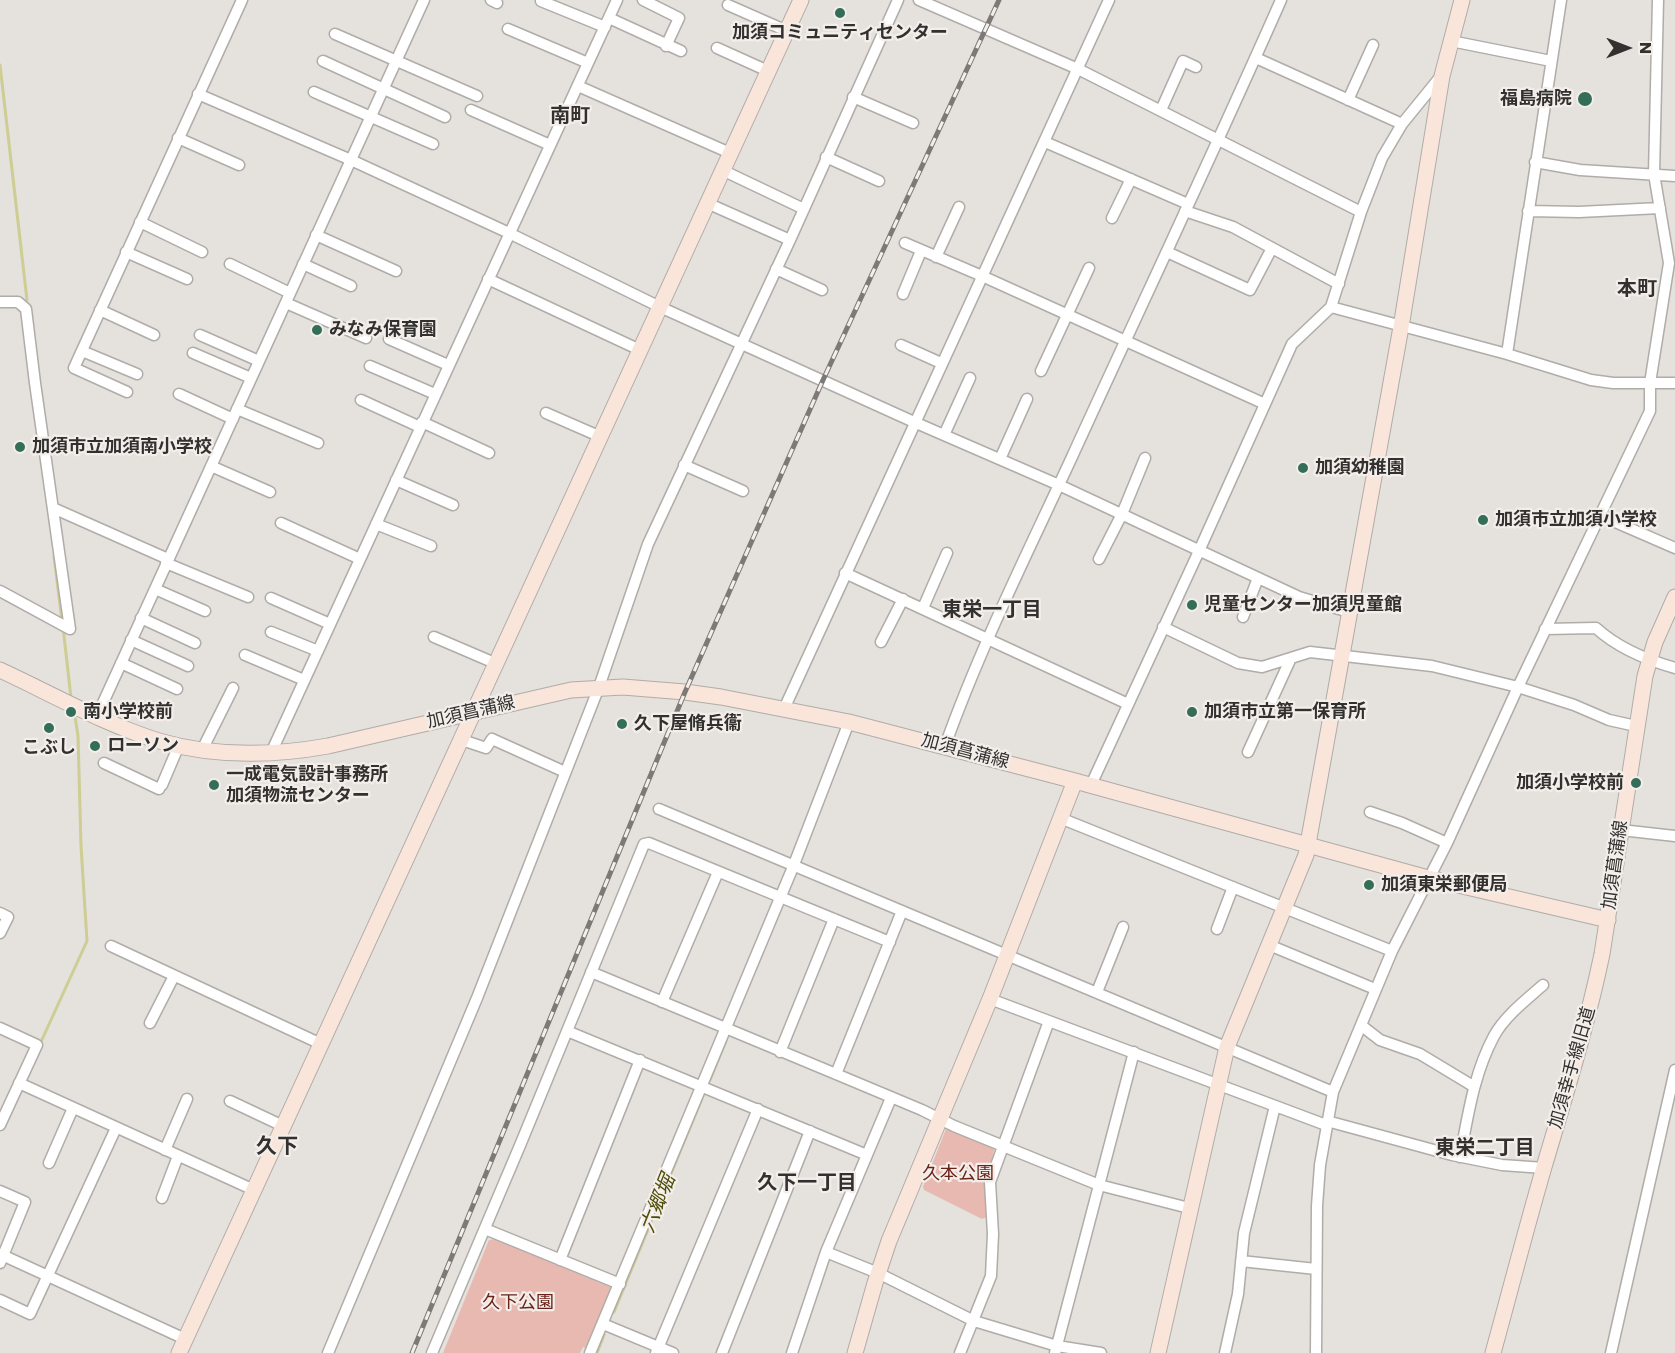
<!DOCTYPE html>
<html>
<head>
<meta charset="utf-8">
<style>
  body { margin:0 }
  #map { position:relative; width:1675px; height:1353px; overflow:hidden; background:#e5e1dd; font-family:Poppins,sans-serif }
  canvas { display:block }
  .north { position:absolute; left:1597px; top:18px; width:60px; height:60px; -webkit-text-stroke:4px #f3eeea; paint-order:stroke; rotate:90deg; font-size:16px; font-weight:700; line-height:24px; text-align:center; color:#32312f }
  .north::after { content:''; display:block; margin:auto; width:21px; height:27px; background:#32312f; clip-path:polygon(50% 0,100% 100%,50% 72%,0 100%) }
</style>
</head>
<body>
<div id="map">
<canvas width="1675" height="1353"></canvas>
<div class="north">N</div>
</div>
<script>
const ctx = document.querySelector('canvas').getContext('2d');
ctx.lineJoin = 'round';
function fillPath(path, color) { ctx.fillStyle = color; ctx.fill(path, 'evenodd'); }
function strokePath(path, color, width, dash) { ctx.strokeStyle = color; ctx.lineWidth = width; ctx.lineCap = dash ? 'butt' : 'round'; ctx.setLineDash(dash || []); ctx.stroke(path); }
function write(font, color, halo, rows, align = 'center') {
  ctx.font = font + ' Poppins,"Noto Sans JP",sans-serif'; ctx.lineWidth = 4.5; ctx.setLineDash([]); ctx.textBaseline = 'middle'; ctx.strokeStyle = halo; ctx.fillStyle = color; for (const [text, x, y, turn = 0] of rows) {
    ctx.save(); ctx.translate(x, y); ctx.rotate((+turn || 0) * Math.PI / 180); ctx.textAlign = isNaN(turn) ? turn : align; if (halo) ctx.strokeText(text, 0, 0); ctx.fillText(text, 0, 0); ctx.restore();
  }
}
const green = new Path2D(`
  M951,1127L995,1146L985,1190L986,1217L982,1219L924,1190L923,1187L946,1129Z
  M495,1239L613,1288L587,1349L583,1347L580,1353H443L489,1240Z`);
const stream = new Path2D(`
  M0,65L27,300
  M54,556L62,621
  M63,627L71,698
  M40,1044L87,941L81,846L78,736L74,710
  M710,1080L726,1041
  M614,1312L703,1096
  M597,1353L604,1335`);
const street = new Path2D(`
  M491,0L497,3
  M643,0L679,18L666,46
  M919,0L1078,69L1361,212
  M541,1L605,27
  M728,5L787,31
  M609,18L681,51
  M508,29L588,63
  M335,34L477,96
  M1451,41L1551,61
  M717,48L768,71
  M1256,58L1402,124
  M323,61L445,117
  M578,86L730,153
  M314,92L433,144
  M198,94L351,160L509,233L660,307L914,422L1059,485L1299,597L1349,612
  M853,97L913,123
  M1348,100L1373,45
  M471,110L550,145
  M1161,110L1183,61L1196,67
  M178,138L239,165
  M1045,142L1188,204
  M826,157L879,181
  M1535,162L1580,170L1675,176
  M722,170L804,209
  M707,203L790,240
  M1185,211L1233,227L1339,284
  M1528,211L1579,212L1660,208
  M1112,218L1131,179
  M140,222L202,252
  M316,235L396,271
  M905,243L982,276L1265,404
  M126,252L187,279
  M1167,252L1250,290L1272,248
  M936,257L959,207
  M230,264L290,293
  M303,264L351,286
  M776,269L822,290
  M488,279L640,350
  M903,294L921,251
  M0,302H18L26,309L35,383L70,629
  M286,303L366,338
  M1331,307L1507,354L1591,380L1613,383H1675
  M100,310L154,335
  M200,335L259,361
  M389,339L448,365
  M901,345L941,363
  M82,351L137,374
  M193,353L251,378
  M1507,354L1561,0
  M370,366L435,394
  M1041,371L1089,268
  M127,392L74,368L242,0
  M179,394L233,419
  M361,400L420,427
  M237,409L318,443
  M546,413L601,437
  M422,422L489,453
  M944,435L970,378
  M1000,459L1027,399
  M684,465L743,491
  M211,466L270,492
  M396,480L453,505
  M53,508L168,559
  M1599,515L1675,548
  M281,523L360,559
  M376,524L431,546
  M1099,559L1122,514L1145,458
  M166,563L248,597
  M845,573L1128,704
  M155,589L205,611
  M0,591L70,629
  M271,598L330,624
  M923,608L947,553
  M1243,617L1258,578
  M141,618L195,643
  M1163,627L1238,663L1262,667L1310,652L1432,666L1518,687L1574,705L1609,720L1636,726
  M1545,629L1596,628C1618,648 1647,660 1675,668
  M271,632L318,651
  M434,637L497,664
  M131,640L188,666
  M881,642L903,599
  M245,655L304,680
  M121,663L177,689
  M784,709L1109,0
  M97,716L424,0
  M462,740L486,748L492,739L565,772
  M945,746C980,648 1027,554 1071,459C1141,306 1213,154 1281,0
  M202,750L233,688
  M1248,752L1291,658
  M271,753L617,0
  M104,763L159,789
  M162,785L179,745
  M1091,785L1199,551L1292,344L1331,307L1361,212L1382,158L1402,124L1441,76
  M659,809L1333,1092
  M1370,812L1402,823L1447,843
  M1060,818L1392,951
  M1621,830L1675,836
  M0,913L8,917L0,933
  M1217,929L1233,887
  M1269,945L1375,989
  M111,946L321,1044
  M591,972L836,1074L922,1110L954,1126L1099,1185L1189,1208
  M1097,992L1123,927
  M990,999L1326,1125
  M662,1002L718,872
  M150,1023L174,976
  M1362,1026L1380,1040L1420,1054L1473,1086
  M0,1028L37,1045L0,1125
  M567,1031L867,1155
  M780,1052L834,919
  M836,1074L902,911
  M19,1083L254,1190
  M230,1101L283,1126
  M1327,1121L1452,1155L1502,1165L1544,1168
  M165,1150L187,1099
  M1460,1157C1468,1115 1474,1073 1494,1036C1505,1016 1526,1000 1543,985
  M49,1163L73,1108
  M0,1191L25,1202L0,1263
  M162,1198L178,1156
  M485,1229L620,1284
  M826,1252L878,1273L974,1321L1057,1346L1101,1353
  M0,1254L185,1339
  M560,1260L640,1060
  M1241,1261L1316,1269
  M0,1300L30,1314L116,1128
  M603,1324L673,1353
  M328,1353L477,998L599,687L648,544L790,240L898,0
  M432,1353L521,1143L644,844L649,843L890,942
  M590,1353L793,867L849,722
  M656,1353L758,1109
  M722,1353L810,1131
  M792,1353L826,1252L891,1098
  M960,1353L991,1276L993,1234L990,1182L1049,1021
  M1055,1353L1134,1052
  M1225,1353L1238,1294L1244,1233L1275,1106
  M1316,1353L1317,1206L1320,1165L1333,1092L1392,951L1447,843L1518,687L1650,411V383L1669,263L1654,174L1658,0
  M1611,1353L1675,1070`);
const secondary = new Path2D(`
  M0,670C52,694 104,724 159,741C214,757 272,756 328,746L571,690L623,687L685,692L721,697L849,722L1075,781L1428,878L1608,920
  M179,1353L801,0
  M855,1353L875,1283L889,1241L990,999L1075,781
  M1158,1353L1227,1047L1306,855L1401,327L1442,76L1462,0
  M1493,1353C1510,1291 1526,1229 1544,1167C1565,1096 1587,1026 1602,954L1645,676L1655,642L1675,597`);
const rail = new Path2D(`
  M412,1353L685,692L823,380L999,0`);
const markers = [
  [840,13,6,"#346e58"],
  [1585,99,8,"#346e58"],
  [317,330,6,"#346e58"],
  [20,447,6,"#346e58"],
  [1303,468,6,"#346e58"],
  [1483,520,6,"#346e58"],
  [1192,605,6,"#346e58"],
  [71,712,6,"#346e58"],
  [1192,712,6,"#346e58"],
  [622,724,6,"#346e58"],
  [49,728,6,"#346e58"],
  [95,746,6,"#346e58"],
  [1636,783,6,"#346e58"],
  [214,785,6,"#346e58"],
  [1369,885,6,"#346e58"]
];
const poiNames = [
  ["加須コミュニティセンター",840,33,"center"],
  ["福島病院",1572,99,"right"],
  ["みなみ保育園",329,330],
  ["加須市立加須南小学校",32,447],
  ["加須幼稚園",1315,468],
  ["加須市立加須小学校",1495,520],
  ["児童センター加須児童館",1204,605],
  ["南小学校前",83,712],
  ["加須市立第一保育所",1204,712],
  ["久下屋脩兵衞",634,724],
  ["ローソン",107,746],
  ["こぶし",49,748,"center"],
  ["一成電気設計事務所",226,775],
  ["加須物流センター",226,796],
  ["加須小学校前",1624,783,"right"],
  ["加須東栄郵便局",1381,885]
];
const streetNames = [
  ["加須菖蒲線",471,713,-13],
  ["加須菖蒲線",965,752,15],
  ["加須菖蒲線",1616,865,-82],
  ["加須幸手線旧道",1573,1068,-74]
];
const parkNames = [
  ["久本公園",958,1174],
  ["久下公園",518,1303]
];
const neighbourhoodNames = [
  ["南町",570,117],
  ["本町",1637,290],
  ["東栄一丁目",992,611],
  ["東栄二丁目",1485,1149],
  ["久下一丁目",807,1184]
];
const waterNames = [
  ["六郷堀",659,1204,-68]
];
const quarterNames = [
  ["久下",277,1148]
];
fillPath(green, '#e7b9b0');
strokePath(stream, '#cdcd94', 3);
strokePath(street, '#b0aca8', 13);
strokePath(secondary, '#b0aca8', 17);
strokePath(street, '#fff', 10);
strokePath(secondary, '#fae5da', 15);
strokePath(rail, '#7c7976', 5);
strokePath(rail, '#f3eeea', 3, [9]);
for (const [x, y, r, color] of markers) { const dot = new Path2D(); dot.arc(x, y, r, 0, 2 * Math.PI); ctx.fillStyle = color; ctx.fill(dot); strokePath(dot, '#f3eeea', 2); }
write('bold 18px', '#32312f', '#f3eeea', poiNames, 'left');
write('18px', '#32312f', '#f3eeea', streetNames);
write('18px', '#6b2318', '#f3eeea', parkNames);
write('bold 20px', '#32312f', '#f3eeea', neighbourhoodNames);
write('italic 20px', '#4f4d08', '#f3eeea', waterNames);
write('bold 21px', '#32312f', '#f3eeea', quarterNames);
</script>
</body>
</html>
